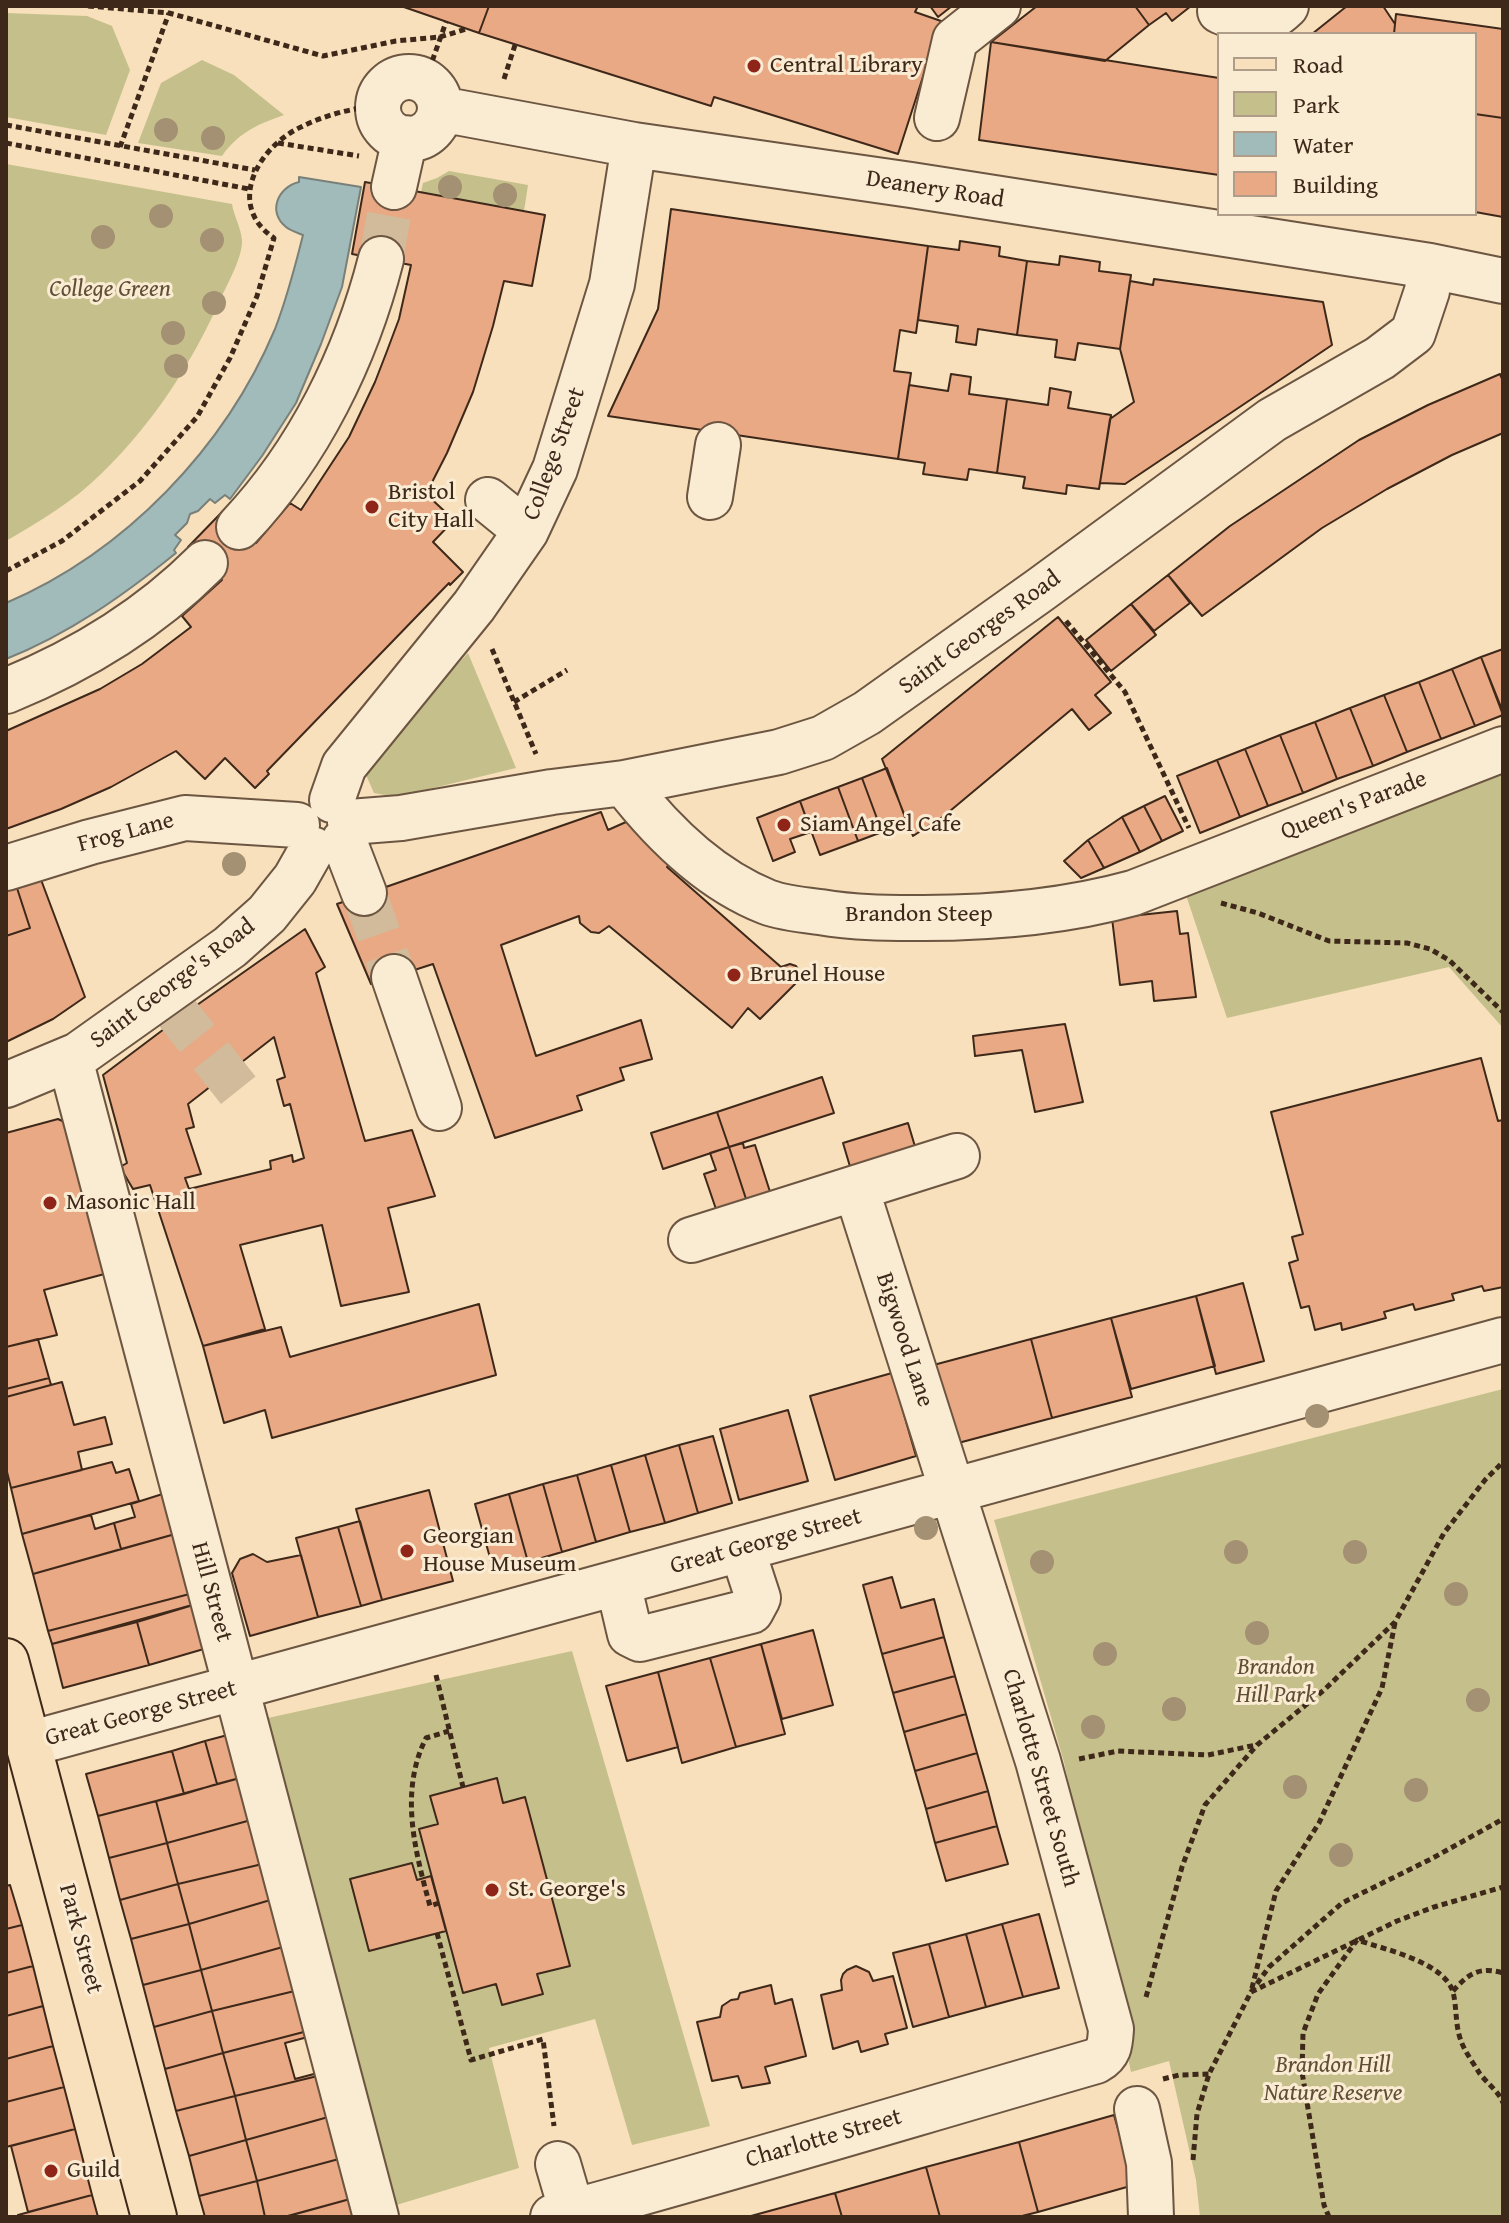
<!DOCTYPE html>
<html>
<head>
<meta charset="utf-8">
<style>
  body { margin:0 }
  #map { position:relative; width:1509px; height:2223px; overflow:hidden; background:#f7e0bb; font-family:"Gentium Book Plus",serif }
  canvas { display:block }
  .frame { position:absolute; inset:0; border:8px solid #3e281a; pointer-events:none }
  .legend { position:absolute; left:1217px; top:32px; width:260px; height:184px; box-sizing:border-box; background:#faebd3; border:2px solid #af9d89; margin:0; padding:10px 14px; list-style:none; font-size:24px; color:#3e281a }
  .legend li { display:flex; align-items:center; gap:16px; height:40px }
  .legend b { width:40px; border:2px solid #af9d89 }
</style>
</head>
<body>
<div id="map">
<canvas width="1509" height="2223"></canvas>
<div class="frame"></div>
<ul class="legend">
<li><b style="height:10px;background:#f7e0bb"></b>Road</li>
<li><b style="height:22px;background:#c5c08b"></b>Park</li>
<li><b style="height:22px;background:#a1bbba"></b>Water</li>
<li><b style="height:22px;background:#e8a984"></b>Building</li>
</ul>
</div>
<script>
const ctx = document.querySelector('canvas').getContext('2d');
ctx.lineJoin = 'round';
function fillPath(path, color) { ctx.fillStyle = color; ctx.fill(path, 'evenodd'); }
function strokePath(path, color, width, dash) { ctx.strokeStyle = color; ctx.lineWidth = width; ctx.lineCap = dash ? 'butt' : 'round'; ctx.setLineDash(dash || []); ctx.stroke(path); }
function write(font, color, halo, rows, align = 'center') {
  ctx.font = font + ' "Gentium Book Plus",serif'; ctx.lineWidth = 6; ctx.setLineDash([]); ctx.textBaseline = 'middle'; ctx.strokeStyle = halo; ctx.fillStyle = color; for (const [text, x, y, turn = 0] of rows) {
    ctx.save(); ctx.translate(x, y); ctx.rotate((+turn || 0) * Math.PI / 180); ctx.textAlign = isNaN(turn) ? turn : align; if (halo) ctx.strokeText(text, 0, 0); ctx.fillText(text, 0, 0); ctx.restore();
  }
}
const green = new Path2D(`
  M6,13L87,16L112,26L130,70L106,135L6,117Z
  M202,60L234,75L284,115C258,124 238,133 222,156L138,143L161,83Z
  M6,164L232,204C234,216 241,228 242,240C243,256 228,283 221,298C192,363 153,424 101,474C74,501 39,522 6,541Z
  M449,171L528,185L524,211L421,192L423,183L437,178Z
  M468,653L516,768L396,797L374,793L366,775L376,754Z
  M1503,761V1028L1449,967L1227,1018L1186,895Z
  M1503,1389V2217H1200L1196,2180L1169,2061L1131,2072L1064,1762L994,1520Z
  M572,1651L710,2126L632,2145L595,2019L489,2048L519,2168L393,2206L259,1720Z`);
const water = new Path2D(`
  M299,177L361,187L342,287L321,344L296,403L262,456L230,499L225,495L215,503L210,499L198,511L190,514L187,523L175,535L181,540L174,550L176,553C124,595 69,634 6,659V603C125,552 225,448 275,329C287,298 295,267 303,235C298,233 291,231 286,227C267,212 278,187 299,182Z`);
const building = new Path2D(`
  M401,6H489L479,33Z
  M489,6H918L915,12L941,21L898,154L714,97L711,106L479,33Z
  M930,6H952L938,17Z
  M1037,6H1135L1149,25L1105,61L991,42Z
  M1135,6H1191L1172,21L1166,13L1149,25Z
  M1347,6H1383L1395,24L1394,34H1312Z
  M1396,14L1503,29V118L1475,114V34H1394Z
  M991,42L1219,78V175L979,140Z
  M1475,114L1503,118V217L1475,212Z
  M365,182L545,215L532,286L504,281L493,326L473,392L447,453L426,494L454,520L433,542L463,572L450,585L449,583L267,771L269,774L255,788L225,758L205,779L176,751L111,787L61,809L6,829V731L100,689L142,664L191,627L182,616L222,580L188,547L223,511L256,543L290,503L301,510L349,437L375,382L387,351L399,319L411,265L352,254Z
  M671,209L928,246L916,333L900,330L894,371L911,373L898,459L608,416L658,309Z
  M960,241L1000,247L999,256L1027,261L1017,335L978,329L976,345L956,342L958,326L918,320L928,246L959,250Z
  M1060,256L1100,262L1099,271L1131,275L1120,349L1078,343L1075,360L1055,357L1057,340L1017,335L1027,261L1059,265Z
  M1154,279L1323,302L1332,345L1125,484L1100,483L1110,419L1134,402L1120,349L1130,281L1153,285Z
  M951,374L971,377L969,394L1007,399L997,473L969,469L967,480L923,474L925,463L898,459L909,385L948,391Z
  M1500,374L1503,381V433L1452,455L1387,489L1322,528L1202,616L1168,575L1230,526L1359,440L1428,405Z
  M1050,388L1071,392L1068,408L1111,415L1099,489L1067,485L1066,494L1023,488L1025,477L997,473L1007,399L1048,405Z
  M1168,575L1190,603L1154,631L1131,604Z
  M1131,604L1156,635L1111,671L1086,640Z
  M1058,617L1111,682L1095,695L1111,713L1089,730L1072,709L944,816L913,836L882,759Z
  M1503,649V712L1481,657Z
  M1481,657L1503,715L1475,726L1452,669Z
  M1452,669L1475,726L1441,739L1419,682Z
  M1419,682L1441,739L1407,752L1384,695Z
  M1384,695L1407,752L1373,766L1350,708Z
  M1350,708L1373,766L1337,779L1315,722Z
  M1315,722L1337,779L1303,793L1280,735Z
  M1280,735L1303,793L1268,806L1245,749Z
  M1245,749L1268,806L1240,817L1217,760Z
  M1217,760L1240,817L1200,833L1177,776Z
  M887,768L907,823L882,832L862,778Z
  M862,778L882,832L858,841L838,787Z
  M838,787L858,841L820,855L800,801Z
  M1165,796L1183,831L1162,841L1144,806Z
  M800,801L811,832L790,839L795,852L773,861L757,818Z
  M1144,806L1162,841L1140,852L1122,817Z
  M601,812L608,830L626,822L672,860L667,867L781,967L790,964L796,966L800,972V979L760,1019L748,1008L732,1028L609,926L599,933L591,932L580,923L579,916L501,945L536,1056L641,1020L652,1059L620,1068L624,1080L577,1096L582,1110L495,1138L433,964L371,984L337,904Z
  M1122,817L1140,852L1104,868L1088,840Z
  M1088,840L1104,868L1081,878L1064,861Z
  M40,877L85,997L53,1019L6,1042V936L30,928L16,885Z
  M16,885L30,928L6,936V889Z
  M1177,911L1180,934L1188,933L1196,997L1154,1001L1152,981L1120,985L1112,918Z
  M305,929L325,967L316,973L365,1141L412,1130L435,1196L388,1208L409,1292L341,1306L322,1225L240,1245L265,1329L203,1346L150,1185L133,1189L120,1167L127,1163L103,1075L180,1017ZM274,1037L285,1077L277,1080L284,1106L290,1104L304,1158L293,1162L292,1155L270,1161L271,1169L189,1189L185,1178L201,1174L186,1129L194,1127L188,1104Z
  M1065,1024L1083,1102L1035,1112L1022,1050L975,1056L973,1036Z
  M1481,1058L1498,1121L1503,1120V1287L1484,1291L1482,1286L1452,1294L1454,1300L1415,1310L1413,1304L1384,1312L1386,1318L1342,1330L1341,1323L1315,1330L1309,1306L1301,1308L1289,1263L1298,1260L1292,1237L1303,1234L1271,1112Z
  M822,1077L834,1113L729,1147L717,1112Z
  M717,1112L729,1147L663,1169L651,1133Z
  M58,1119L73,1126L112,1272L44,1290L57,1335L6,1347V1133Z
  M908,1123L919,1160L854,1180L843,1143Z
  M743,1143L744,1148L755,1145L772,1198L748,1205L729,1147Z
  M729,1147L748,1205L718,1215L704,1174L716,1170L710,1153Z
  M1243,1283L1264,1361L1216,1374L1196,1296Z
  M1196,1296L1215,1366L1131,1389L1111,1318Z
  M479,1304L496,1375L272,1438L265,1410L224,1423L203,1346L281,1327L290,1357Z
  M1111,1318L1132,1397L1052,1418L1031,1339Z
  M38,1339L49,1378L6,1389V1347Z
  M1031,1339L1052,1418L947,1446L926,1367Z
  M892,1373L916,1456L835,1480L810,1396Z
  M49,1378L51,1385L6,1397V1389Z
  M62,1382L74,1425L105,1417L112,1444L78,1452L82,1470L11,1488L6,1468V1397Z
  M788,1410L808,1481L739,1500L720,1429Z
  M713,1436L732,1503L698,1513L679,1445Z
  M679,1445L698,1513L665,1523L645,1455Z
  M645,1455L665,1523L630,1532L611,1465Z
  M112,1462L116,1473L129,1469L139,1501L22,1534L11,1488Z
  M611,1465L630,1532L596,1542L577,1475Z
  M577,1475L596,1542L562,1552L543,1484Z
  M543,1484L562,1552L528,1562L509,1494Z
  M429,1490L453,1581L382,1600L356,1509Z
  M172,1491L186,1531L121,1549L114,1523L135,1517L131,1504Z
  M509,1494L528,1562L494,1572L475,1504Z
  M91,1515L95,1529L114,1523L121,1549L33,1574L22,1534Z
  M360,1521L382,1600L361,1606L338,1527Z
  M338,1527L361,1606L318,1617L296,1538Z
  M186,1531L201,1591L48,1631L33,1574Z
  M253,1554L267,1562L301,1555L318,1617L250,1636L232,1573L240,1559Z
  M892,1577L901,1608L934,1599L944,1637L882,1654L863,1585Z
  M201,1591L203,1602L52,1644L48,1631Z
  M203,1602L214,1646L149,1665L137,1622Z
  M137,1622L149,1665L63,1688L52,1644Z
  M813,1630L833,1705L782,1719L761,1644Z
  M944,1637L955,1676L893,1693L882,1654Z
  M761,1644L785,1734L736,1747L710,1658Z
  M710,1658L736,1747L682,1763L658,1672Z
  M658,1672L678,1747L627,1761L606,1686Z
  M955,1676L966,1714L904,1732L893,1693Z
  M966,1714L977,1753L915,1771L904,1732Z
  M239,1732L251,1775L217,1784L205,1741Z
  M205,1741L217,1784L184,1794L172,1751Z
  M172,1751L184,1794L98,1816L86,1774Z
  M977,1753L988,1791L926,1809L915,1771Z
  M251,1775L262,1817L167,1843L156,1801Z
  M497,1778L503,1803L525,1797L570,1966L537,1974L543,1994L502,2005L496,1984L463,1993L419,1829L438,1824L430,1796Z
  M988,1791L997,1826L935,1843L926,1809Z
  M156,1801L167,1843L109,1858L98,1816Z
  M262,1817L275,1861L178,1884L167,1843Z
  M997,1826L1008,1864L946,1881L935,1843Z
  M167,1843L178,1884L120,1900L109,1858Z
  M275,1861L284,1896L189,1924L178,1884Z
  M412,1863L417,1880L431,1876L446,1931L369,1951L350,1879Z
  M178,1884L189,1924L131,1939L120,1900Z
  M10,1885L22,1925L6,1929V1886Z
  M284,1896L297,1943L201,1970L189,1924Z
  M1039,1914L1059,1988L1023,1997L1002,1924Z
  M189,1924L201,1970L143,1985L131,1939Z
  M1002,1924L1023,1997L986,2007L966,1934Z
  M22,1925L33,1966L6,1973V1929Z
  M966,1934L986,2007L949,2017L929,1944Z
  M297,1943L307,1988L212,2011L201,1970Z
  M929,1944L949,2017L913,2027L893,1953Z
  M33,1966L43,2006L6,2016V1973Z
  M856,1966L869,1972L873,1981L893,1976L907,2028L885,2034L888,2044L861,2052L858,2041L833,2049L821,1995L842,1990L841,1980L843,1974L847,1970Z
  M201,1970L212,2011L154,2027L143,1985Z
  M771,1985L775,2004L792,1999L806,2056L765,2067L770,2083L742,2088L738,2076L712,2081L697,2022L720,2017L722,2006L731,2000L738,1999L740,1993Z
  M307,1988L319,2028L223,2053L212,2011Z
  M43,2006L53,2046L6,2059V2016Z
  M212,2011L223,2053L165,2069L154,2027Z
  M319,2028L323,2033L285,2043L295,2079L329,2070L330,2073L235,2096L223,2053Z
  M53,2046L64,2087L6,2102V2059Z
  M223,2053L235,2096L176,2111L165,2069Z
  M330,2073L339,2114L246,2140L235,2096Z
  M64,2087L75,2129L6,2147V2102Z
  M235,2096L246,2140L189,2156L176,2111Z
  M339,2114L350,2156L257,2181L246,2140Z
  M1114,2115L1134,2185L1038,2212L1019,2142Z
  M75,2129L92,2195L28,2212L11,2146Z
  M246,2140L257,2181L199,2196L189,2156Z
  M1019,2142L1038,2212L1018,2217H940L926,2167Z
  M350,2156L361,2196L284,2217H265L257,2181Z
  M926,2167L940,2217H842L835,2193Z
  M257,2181L265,2217H205L199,2196Z
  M835,2193L842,2217H751V2216Z
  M92,2195L98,2217H19L18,2215Z
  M361,2196L365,2217H285Z`);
const minorTunnel = new Path2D(`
  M381,259L394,187
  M364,893L394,977
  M170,1004L242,1095`);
const path = new Path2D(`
  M88,6L169,13L323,56L396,41L440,37L466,29
  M429,70L446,22
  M504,79L515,45
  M6,125L255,170
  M6,143L249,189
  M278,143L359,156
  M120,147L169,13
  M6,571L62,541L140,481L197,417L230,358L257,296L274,238C225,205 258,147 301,127C325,115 352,108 378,106
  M1066,621L1125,692L1189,828
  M492,649L536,754
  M514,702L567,670
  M1221,903L1258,913L1329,941L1407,943L1430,949L1449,960L1503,1012
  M1395,1623L1382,1688L1319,1823L1276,1891L1251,1992L1269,1967L1342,1903L1431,1859L1503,1819
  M436,1675L463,1787
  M1079,1759L1118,1751L1208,1755L1256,1745
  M439,1903L430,1906C415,1851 399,1792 426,1738L449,1731
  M437,1933L471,2060L543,2039L554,2126
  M1453,1991C1468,1974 1479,1966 1503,1973
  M1146,1997L1182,1867L1205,1805L1257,1745L1324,1690L1395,1622L1444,1533L1485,1480L1503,1462
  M1163,2079L1179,2075L1209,2074
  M1193,2160L1197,2114L1209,2074L1251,1992L1397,1921L1434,1907L1503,1887
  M1329,2217L1324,2205L1302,2072L1303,2033L1318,1994L1357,1940C1384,1949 1444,1962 1453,1992C1457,2008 1455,2025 1461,2041C1465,2052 1474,2064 1480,2074C1488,2084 1499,2092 1503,2103`);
const minor = new Path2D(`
  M1220,11C1250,23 1260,31 1286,6
  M378 108a31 31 0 1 1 62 0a31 31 0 1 1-62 0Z
  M440,109L634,145L911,185L1430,266L1503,281
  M937,118L955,40L998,6
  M394,187L405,138
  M710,497L718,445
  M488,500L526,531
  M239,527C309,453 356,357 381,259
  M6,691C80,661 148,620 205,563
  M624,783C661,831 709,879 767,902C783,908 803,910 820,912C855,918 888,918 923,918C994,918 1064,912 1133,893L1503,749
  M332,800L344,766L474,606L526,531L555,469L612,284L634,145
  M350,822L401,818L552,792L624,783L779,752L823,738L867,713L1040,590L1272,420L1380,358L1413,333L1427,291L1430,266
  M344,841L364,893
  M6,868L90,842L185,818L297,825
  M394,977L439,1108
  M70,1059L376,2217
  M6,1085L78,1055L230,947L267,914L295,879L312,849
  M691,1240L957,1156
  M618,1583L630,1634L640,1639L751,1611L758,1598L742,1549
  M29,1744L1503,1340
  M1137,2109L1149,2163L1151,2217
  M558,2164L572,2212
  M553,2217C735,2168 915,2113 1096,2061C1110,2053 1110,2044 1111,2029L1038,1761L856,1188`);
const major = new Path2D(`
  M6,1661L154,2217`);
const trees = [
  [166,130],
  [213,138],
  [450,187],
  [505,195],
  [161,216],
  [103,237],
  [212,240],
  [214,303],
  [173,333],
  [176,366],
  [234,864],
  [1317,1416],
  [926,1528],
  [1236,1552],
  [1355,1552],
  [1042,1562],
  [1456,1594],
  [1257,1633],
  [1105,1654],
  [1478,1700],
  [1174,1709],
  [1093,1727],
  [1295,1787],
  [1416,1790],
  [1341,1855]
];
const markers = [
  [754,66,8,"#8f2418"],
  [372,507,8,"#8f2418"],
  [784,825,8,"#8f2418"],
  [734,975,8,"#8f2418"],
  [50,1203,8,"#8f2418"],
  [407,1551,8,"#8f2418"],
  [492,1890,8,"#8f2418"],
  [51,2171,8,"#8f2418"]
];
const poiNames = [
  ["Central Library",770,66],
  ["Bristol",388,493],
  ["City Hall",388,521],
  ["Siam Angel Cafe",800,825],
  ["Brunel House",750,975],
  ["Masonic Hall",66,1203],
  ["Georgian",423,1537],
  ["House Museum",423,1565],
  ["St. George's",508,1890],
  ["Guild",67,2171]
];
const streetNames = [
  ["Deanery Road",935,190,9],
  ["College Street",555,454,-70],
  ["Saint Georges Road",980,633,-36],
  ["Queen's Parade",1354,806,-21],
  ["Frog Lane",126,833,-15],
  ["Brandon Steep",919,915],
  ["Saint George's Road",173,984,-37],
  ["Bigwood Lane",904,1340,72],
  ["Great George Street",766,1542,-15],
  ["Hill Street",211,1592,75],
  ["Great George Street",141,1714,-15],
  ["Charlotte Street South",1040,1778,74],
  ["Park Street",80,1939,75],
  ["Charlotte Street",824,2139,-16]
];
const parkNames = [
  ["College Green",110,290],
  ["Brandon",1276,1668],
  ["Hill Park",1276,1696],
  ["Brandon Hill",1333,2066],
  ["Nature Reserve",1333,2094]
];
fillPath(green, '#c5c08b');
fillPath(water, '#a1bbba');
strokePath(water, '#79807a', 2);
fillPath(building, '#e8a984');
strokePath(building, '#3e281a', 2);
strokePath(minorTunnel, '#d2bb9b', 44, [44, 22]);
strokePath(minor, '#6c5642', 48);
strokePath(major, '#3e281a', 48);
strokePath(path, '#3e281a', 5, [6, 4]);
strokePath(minor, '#faebd3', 44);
strokePath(major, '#f7e0bb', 44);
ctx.fillStyle = '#a49072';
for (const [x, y] of trees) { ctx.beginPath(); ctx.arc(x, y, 12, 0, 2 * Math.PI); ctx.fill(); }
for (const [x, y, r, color] of markers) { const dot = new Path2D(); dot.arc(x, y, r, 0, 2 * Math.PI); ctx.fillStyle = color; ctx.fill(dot); strokePath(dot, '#faebd3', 3); }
write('24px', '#3e281a', '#faebd3', poiNames, 'left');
write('24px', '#3e281a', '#faebd3', streetNames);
write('italic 24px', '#604e36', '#faebd3', parkNames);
</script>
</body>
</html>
